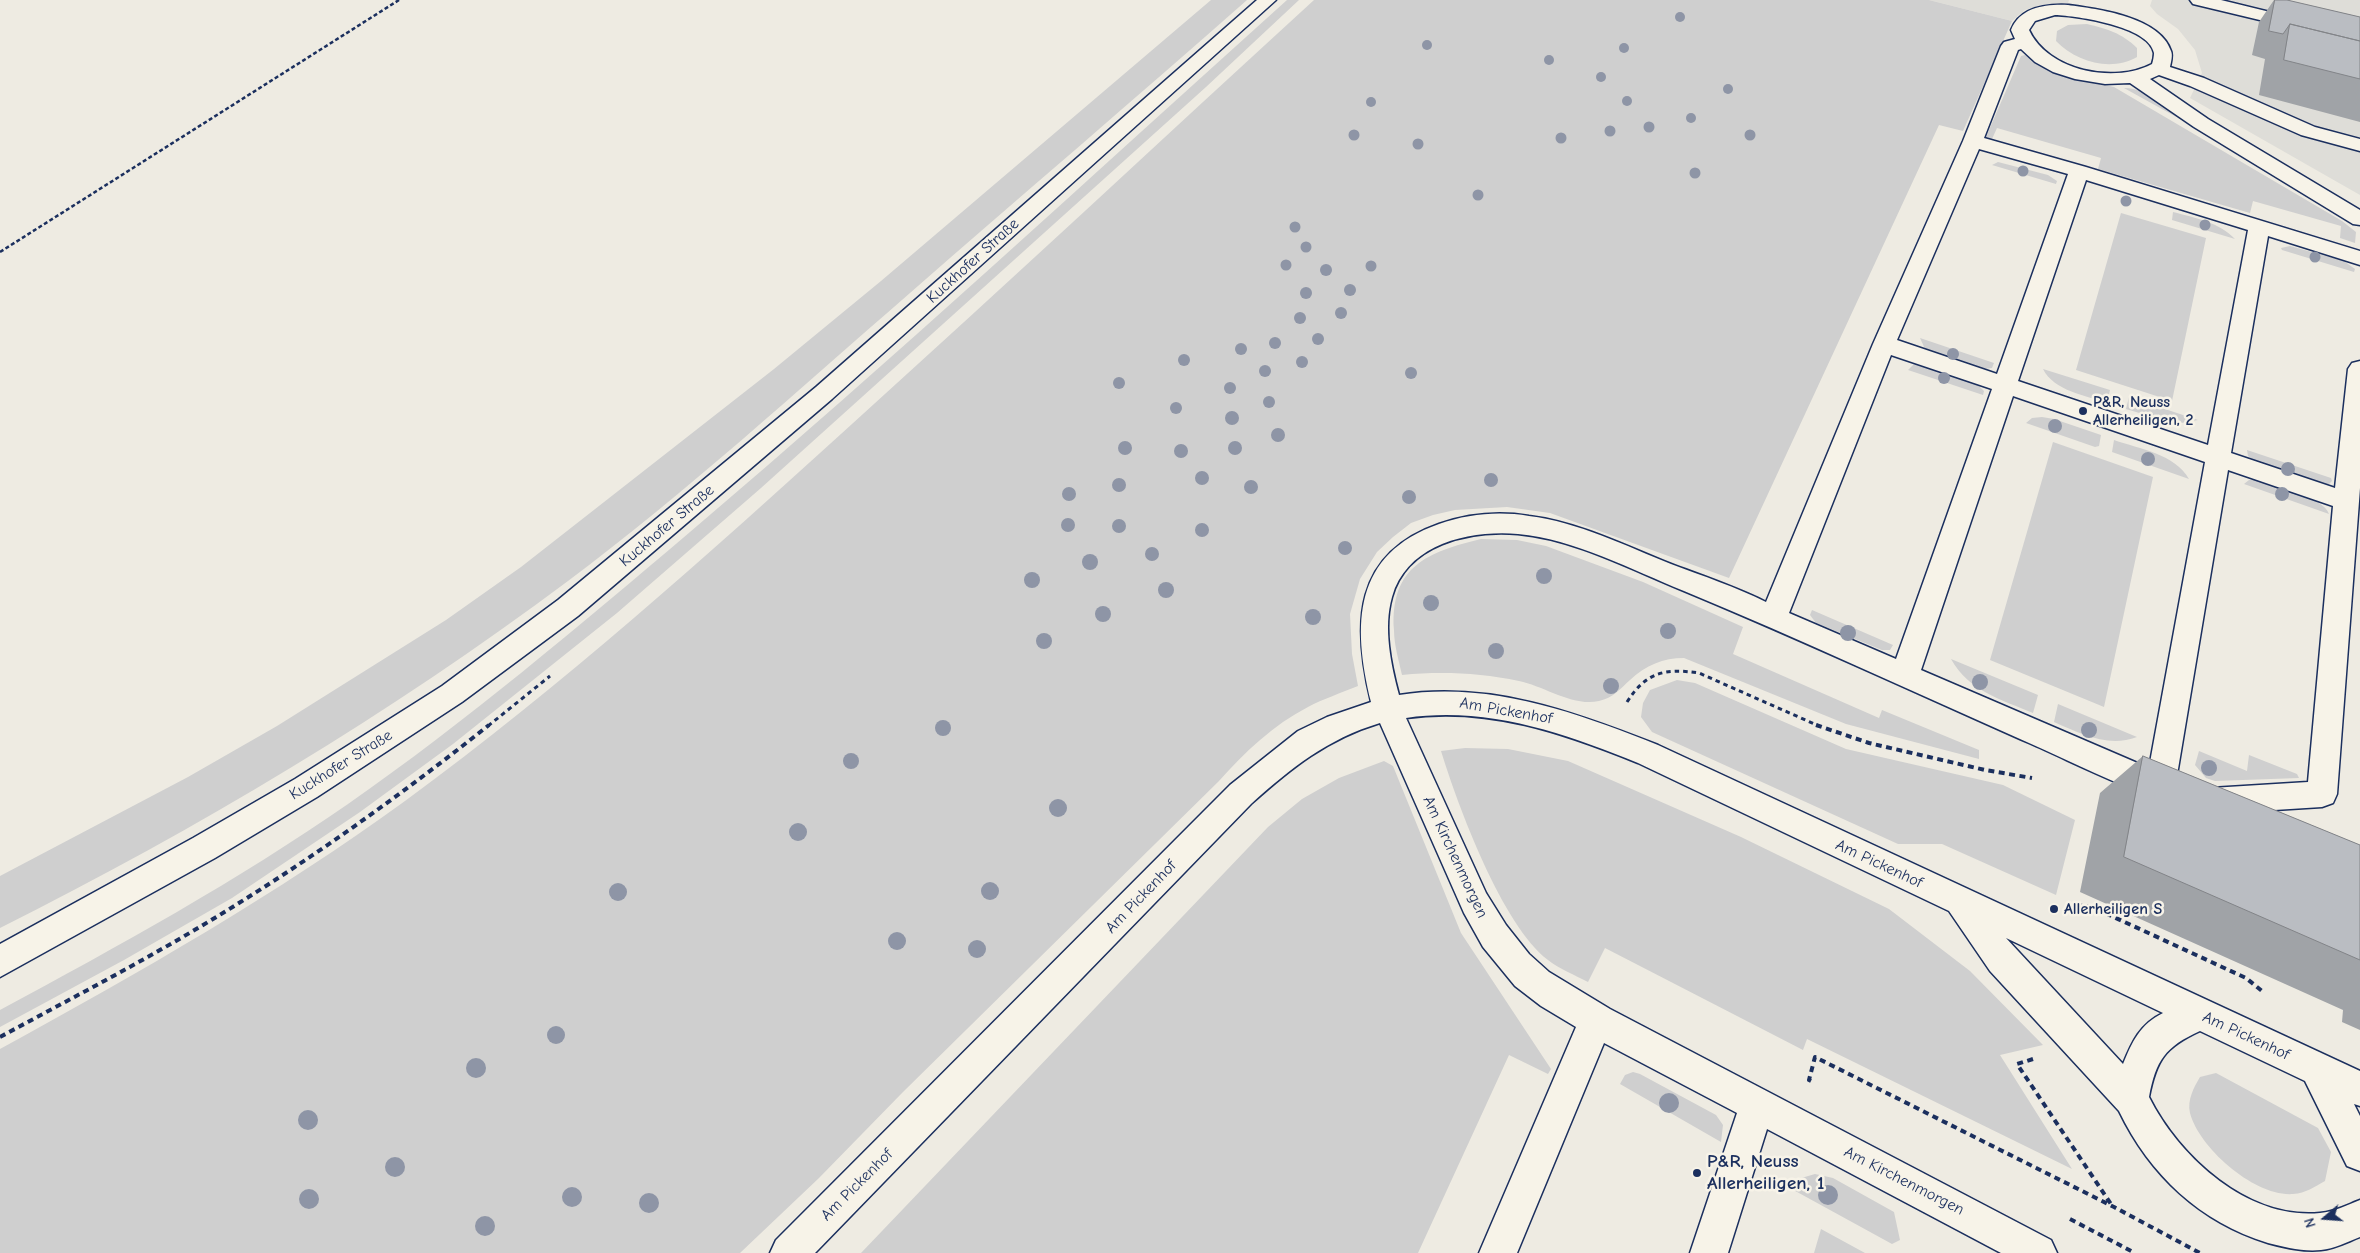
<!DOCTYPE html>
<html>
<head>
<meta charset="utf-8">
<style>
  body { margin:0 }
  #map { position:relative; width:2360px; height:1253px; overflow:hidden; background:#eeebe2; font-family:"Comic Neue",sans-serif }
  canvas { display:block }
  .north { position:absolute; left:2300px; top:1193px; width:50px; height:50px; -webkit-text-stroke:4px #f7f3e8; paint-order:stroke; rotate:252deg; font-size:14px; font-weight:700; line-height:20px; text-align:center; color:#1b2f5e }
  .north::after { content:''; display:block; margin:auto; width:18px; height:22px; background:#1b2f5e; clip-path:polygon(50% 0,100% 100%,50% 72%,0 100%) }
</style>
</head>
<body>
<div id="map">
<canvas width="2360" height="1253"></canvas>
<div class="north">N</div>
</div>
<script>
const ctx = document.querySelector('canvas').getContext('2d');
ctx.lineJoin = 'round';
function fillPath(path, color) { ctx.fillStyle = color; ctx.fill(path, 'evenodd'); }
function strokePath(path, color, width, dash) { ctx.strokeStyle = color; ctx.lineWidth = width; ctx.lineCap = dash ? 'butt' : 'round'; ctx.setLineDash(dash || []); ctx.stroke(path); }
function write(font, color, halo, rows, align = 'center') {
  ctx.font = font + ' "Comic Neue",sans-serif'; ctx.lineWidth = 5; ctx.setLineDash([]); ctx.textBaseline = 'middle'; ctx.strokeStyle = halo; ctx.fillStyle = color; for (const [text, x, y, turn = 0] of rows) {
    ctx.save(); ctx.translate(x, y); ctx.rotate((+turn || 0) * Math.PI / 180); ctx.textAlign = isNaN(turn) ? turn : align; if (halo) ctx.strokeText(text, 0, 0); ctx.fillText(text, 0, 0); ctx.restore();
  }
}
const built = new Path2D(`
  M1929,0H2069L2068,3L2038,6L2025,10L2012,21Z
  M2152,0H2360V195L2190,98L2202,73L2195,50L2178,29L2157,14L2150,6Z`);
const green = new Path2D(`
  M1211,0H1247C1135,99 1022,195 910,293C797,391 687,492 568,581C390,714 198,829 0,928V876L188,777L277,726L446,620L521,567L774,369L881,281Z
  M1287,0H1299L1206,87L761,488L617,613L453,744L360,812L232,898L124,960L0,1027V1010C119,946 237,881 348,804C467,721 579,626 690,532C893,360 1089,178 1287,0Z
  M1314,0H1929L2012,21L1963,131L1939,125L1729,578L1550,513L1507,507L1455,510L1433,515L1411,523L1393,537L1377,552L1360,579L1350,614L1352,654L1358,686C1341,693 1323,699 1308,707C1273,725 1245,752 1219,781L903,1092L819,1178L740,1253H0V1049C139,973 277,894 405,801C562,686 708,555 852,424C1007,284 1160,141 1314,0Z
  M2087,24C2107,29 2122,33 2137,48V57C2111,72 2076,62 2056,41L2057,31L2068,25Z
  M2025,55L2066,76L2114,87L2342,221L2356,232L2355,243L2340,238L2341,226L2253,201L2250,213L2098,169L2101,158L1997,128L1992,139L1986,137L2021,56Z
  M2124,88C2149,88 2179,113 2198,129Z
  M1998,162L2048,175L2057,181L2056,184L1992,165Z
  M2173,212C2195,218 2219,222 2235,239L2172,220Z
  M2121,213L2206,238L2172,401L2076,370Z
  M2290,246L2344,261L2355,269L2354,272L2282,250L2281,248Z
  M1920,338L1994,363L1992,368L1984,369L1925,349Z
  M1914,364L1977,384L1984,391L1983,395L1908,370Z
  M2043,369L2110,390L2107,403C2085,395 2054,391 2043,369Z
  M2129,397L2198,420L2176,424L2126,409Z
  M2042,417L2054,419L2101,435L2099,446L2095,447L2026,423L2032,418Z
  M2114,440C2140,449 2175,454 2189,479L2112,452Z
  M2053,442L2153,477L2104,707L1990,660Z
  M2247,450L2331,478L2332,481L2329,484H2320L2257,463L2248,456Z
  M2249,480H2256C2272,485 2324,497 2329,514L2244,484Z
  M1481,539L1517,540L1546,546L1643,582L1743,627L1733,654L1879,718L1882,710L1979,750V759L1846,724L1684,658C1663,658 1646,665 1630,680C1620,689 1613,698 1599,701C1573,707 1544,686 1519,681C1480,673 1442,671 1402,675C1399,661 1394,645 1394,630C1390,566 1428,552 1481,539Z
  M1812,610L1893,645L1890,650H1882L1816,623L1810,615Z
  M1951,659L2038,695L2033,713C2000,699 1969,691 1951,659Z
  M1677,680L1695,683L1846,749L2003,785L2075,820L2056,895L1942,844H1898L1652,732L1641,717L1643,703L1650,690Z
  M2058,704L2137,737C2108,748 2082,734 2054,722Z
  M1465,748L1508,749L1568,761L1741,837L1889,909L1970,971L2043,1045L2000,1055L2072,1169L1807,1039L1803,1050L1605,948L1588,982C1575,975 1559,969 1548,960C1502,925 1458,806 1441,751Z
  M2199,751L2247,771L2249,755L2297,774L2299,778L2215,781L2206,778L2195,765Z
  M1384,761L1393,766L1461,933L1551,1069L1548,1074L1509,1055L1418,1253H861L1268,827L1302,799L1339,778Z
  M1633,1072L1640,1074L1716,1115L1723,1125L1721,1142L1620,1084L1625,1075Z
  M2216,1073L2318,1128L2331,1152L2325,1181C2314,1187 2306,1193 2293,1194C2255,1197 2199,1148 2190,1113C2187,1100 2194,1087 2200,1077Z
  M1815,1174L1833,1178L1894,1212L1900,1240L1892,1244L1788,1187L1798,1179Z
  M1821,1229L1865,1253H1814Z`);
const pathFar2 = new Path2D(`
  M0,252L399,0`);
const pathFar1 = new Path2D(`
  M1627,702C1646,672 1665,668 1699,673L1819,726
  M488,726L550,676`);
const path = new Path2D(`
  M1816,725L1869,743L1985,770L2032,778
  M2076,905L2088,906L2105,913L2246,978L2262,991
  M0,1037C70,999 140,963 208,922C306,863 400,796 489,725
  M2033,1059L2017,1064L2113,1207
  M1811,1081L1809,1080L1815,1057L2114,1207L2200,1253
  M2070,1219L2135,1253`);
const minor = new Path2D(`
  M2190,0H2221L2360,34V44L2193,4Z
  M2068,5C2098,9 2160,17 2171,51C2173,55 2171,62 2170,67L2204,78L2315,127L2360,139V151L2301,135L2190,86L2159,75L2150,79L2208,119L2360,210V225L2353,224L2194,127L2130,83L2105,84L2075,79L2053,72L2035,62L2021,49L2018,50L1984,138L2086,167L2360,251V265L2268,236L2231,453L2335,488L2348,369L2352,363L2360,361V488L2337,794L2333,803L2322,807L2211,814L2200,810L2196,801L2200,792L2211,788L2308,782L2333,506L2228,470L2175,787L2171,796L2160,800C2116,784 2072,762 2029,743C1914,692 1800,639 1684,591C1632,570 1574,539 1518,534C1469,530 1407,544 1392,597C1383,628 1391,665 1399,695C1490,681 1575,712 1658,745L2360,1071V1106L2354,1104L2360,1116V1171L2347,1166L2305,1081L2200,1031C2165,1047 2156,1060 2149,1097C2179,1157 2248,1220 2320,1213C2334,1212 2347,1205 2360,1200V1237C2347,1242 2334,1249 2321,1250C2303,1252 2284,1247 2268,1243C2200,1222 2150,1175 2119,1111L1990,971L1949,911L1638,763C1564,733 1487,706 1406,718L1486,893L1506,925L1529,954L1549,972L1610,1009L2051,1240L2057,1253H2001L1767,1129L1728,1253H1690L1737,1113L1604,1043L1517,1253H1479L1576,1027L1541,1006L1515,986L1483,947L1464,913L1380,723C1327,739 1291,768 1251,804L815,1253H770L776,1240L1230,785L1298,731L1327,717L1371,702C1352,624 1353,554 1439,524C1468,514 1498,511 1529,516C1578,522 1626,546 1671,564C1703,576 1736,587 1766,602L1873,344L1963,141L2001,46L2004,42L2015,39L2011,30C2020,7 2046,4 2068,5ZM2055,15C2077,16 2149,26 2154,53C2154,56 2153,61 2152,64C2114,84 2048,71 2029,30L2035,21ZM1979,149L2068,174L1997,374L1897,340ZM2086,180L2248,230L2208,445L2018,381ZM1891,355L1992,389L1896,659L1789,613ZM2013,396L2205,462L2149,768L1921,670ZM2006,938L2163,1013C2140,1024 2132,1042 2123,1064Z`);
const major = new Path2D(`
  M1257,0H1276L832,399L578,616L462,702L317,797L215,858L0,977V944L193,838L295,779L442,686L558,600L816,387Z`);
const trees = [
  [1680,17,5],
  [1427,45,5],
  [1624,48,5],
  [1549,60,5],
  [1601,77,5],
  [1728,89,5],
  [1627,101,5],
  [1371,102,5],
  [1691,118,5],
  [1649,127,5.5],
  [1610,131,5.5],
  [1354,135,5.5],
  [1750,135,5.5],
  [1561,138,5.5],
  [1418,144,5.5],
  [2023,171,5.5],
  [1695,173,5.5],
  [1478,195,5.5],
  [2126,201,5.5],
  [2205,225,5.5],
  [1295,227,5.5],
  [1306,247,5.5],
  [2315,257,5.5],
  [1286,265,5.5],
  [1371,266,5.5],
  [1326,270,6],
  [1350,290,6],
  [1306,293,6],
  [1341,313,6],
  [1300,318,6],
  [1318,339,6],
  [1275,343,6],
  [1241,349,6],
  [1953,354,6],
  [1184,360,6],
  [1302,362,6],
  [1265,371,6],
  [1411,373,6],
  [1944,378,6],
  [1119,383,6],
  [1230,388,6],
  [1269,402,6],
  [1176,408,6],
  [1232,418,7],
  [2055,426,7],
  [1278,435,7],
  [1125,448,7],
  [1235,448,7],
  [1181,451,7],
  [2148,459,7],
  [2288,469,7],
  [1202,478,7],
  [1491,480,7],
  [1119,485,7],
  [1251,487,7],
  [1069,494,7],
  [2282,494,7],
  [1409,497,7],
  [1068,525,7],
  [1119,526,7],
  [1202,530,7],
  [1345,548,7],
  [1152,554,7],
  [1090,562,8],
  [1544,576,8],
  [1032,580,8],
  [1166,590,8],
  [1431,603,8],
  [1103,614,8],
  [1313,617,8],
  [1668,631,8],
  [1848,633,8],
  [1044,641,8],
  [1496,651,8],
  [1980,682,8],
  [1611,686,8],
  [943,728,8],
  [2089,730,8],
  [851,761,8],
  [2209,768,8],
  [1058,808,9],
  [798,832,9],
  [990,891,9],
  [618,892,9],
  [897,941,9],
  [977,949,9],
  [556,1035,9],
  [476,1068,10],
  [1669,1103,10],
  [308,1120,10],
  [395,1167,10],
  [1828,1195,10],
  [572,1197,10],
  [309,1199,10],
  [649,1203,10],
  [485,1226,10]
];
const wall = new Path2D(`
  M2274,0H2287L2360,17V122L2259,95L2265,59L2252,55L2259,22Z
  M2143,756L2360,845V1030L2342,1022L2343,1010L2080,892L2100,793Z`);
const building = new Path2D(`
  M2275,0H2287L2360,17V41L2290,24L2283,34L2269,31Z
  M2290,24L2360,41V79L2284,60Z
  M2143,756L2360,845V960L2124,857Z`);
const markers = [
  [2083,411,5,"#1b2f5e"],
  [2054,909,5,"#1b2f5e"],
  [1697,1173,5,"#1b2f5e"]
];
const streetNames = [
  ["Kuckhofer Straße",973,261,-42],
  ["Kuckhofer Straße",667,526,-40],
  ["Am Pickenhof",1506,711,10],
  ["Kuckhofer Straße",341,765,-32],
  ["Am Kirchenmorgen",1455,857,65],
  ["Am Pickenhof",1879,864,25],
  ["Am Pickenhof",1141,897,-46],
  ["Am Pickenhof",2246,1036,25],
  ["Am Kirchenmorgen",1904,1181,27],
  ["Am Pickenhof",857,1185,-45]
];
const poiNames = [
  ["P&R, Neuss",2093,402],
  ["Allerheiligen, 2",2093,420],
  ["Allerheiligen S",2064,909]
];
const nearPoinames = [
  ["P&R, Neuss",1707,1162],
  ["Allerheiligen, 1",1707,1184]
];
fillPath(built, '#deddd8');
fillPath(green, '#cfcfcf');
strokePath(minor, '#1b2f5e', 3);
strokePath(major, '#1b2f5e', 3);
strokePath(pathFar2, '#1b2f5e', 2.5, [4, 2.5]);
strokePath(pathFar1, '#1b2f5e', 3, [4.5, 4]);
strokePath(path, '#1b2f5e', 4, [6, 4.5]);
fillPath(minor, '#f7f3e8');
fillPath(major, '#f7f3e8');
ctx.fillStyle = '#8e95a6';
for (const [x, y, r] of trees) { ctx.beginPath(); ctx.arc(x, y, r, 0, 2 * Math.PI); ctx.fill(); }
fillPath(wall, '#a0a3a7');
fillPath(building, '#babdc2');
strokePath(building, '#828488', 1);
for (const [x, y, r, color] of markers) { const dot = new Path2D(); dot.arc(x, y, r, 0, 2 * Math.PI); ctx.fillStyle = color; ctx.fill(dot); strokePath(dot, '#f7f3e8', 2); }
write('16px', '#1b2f5e', '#f7f3e8', streetNames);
write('bold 16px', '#1b2f5e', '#f7f3e8', poiNames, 'left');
write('bold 19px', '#1b2f5e', '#f7f3e8', nearPoinames, 'left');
</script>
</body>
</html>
